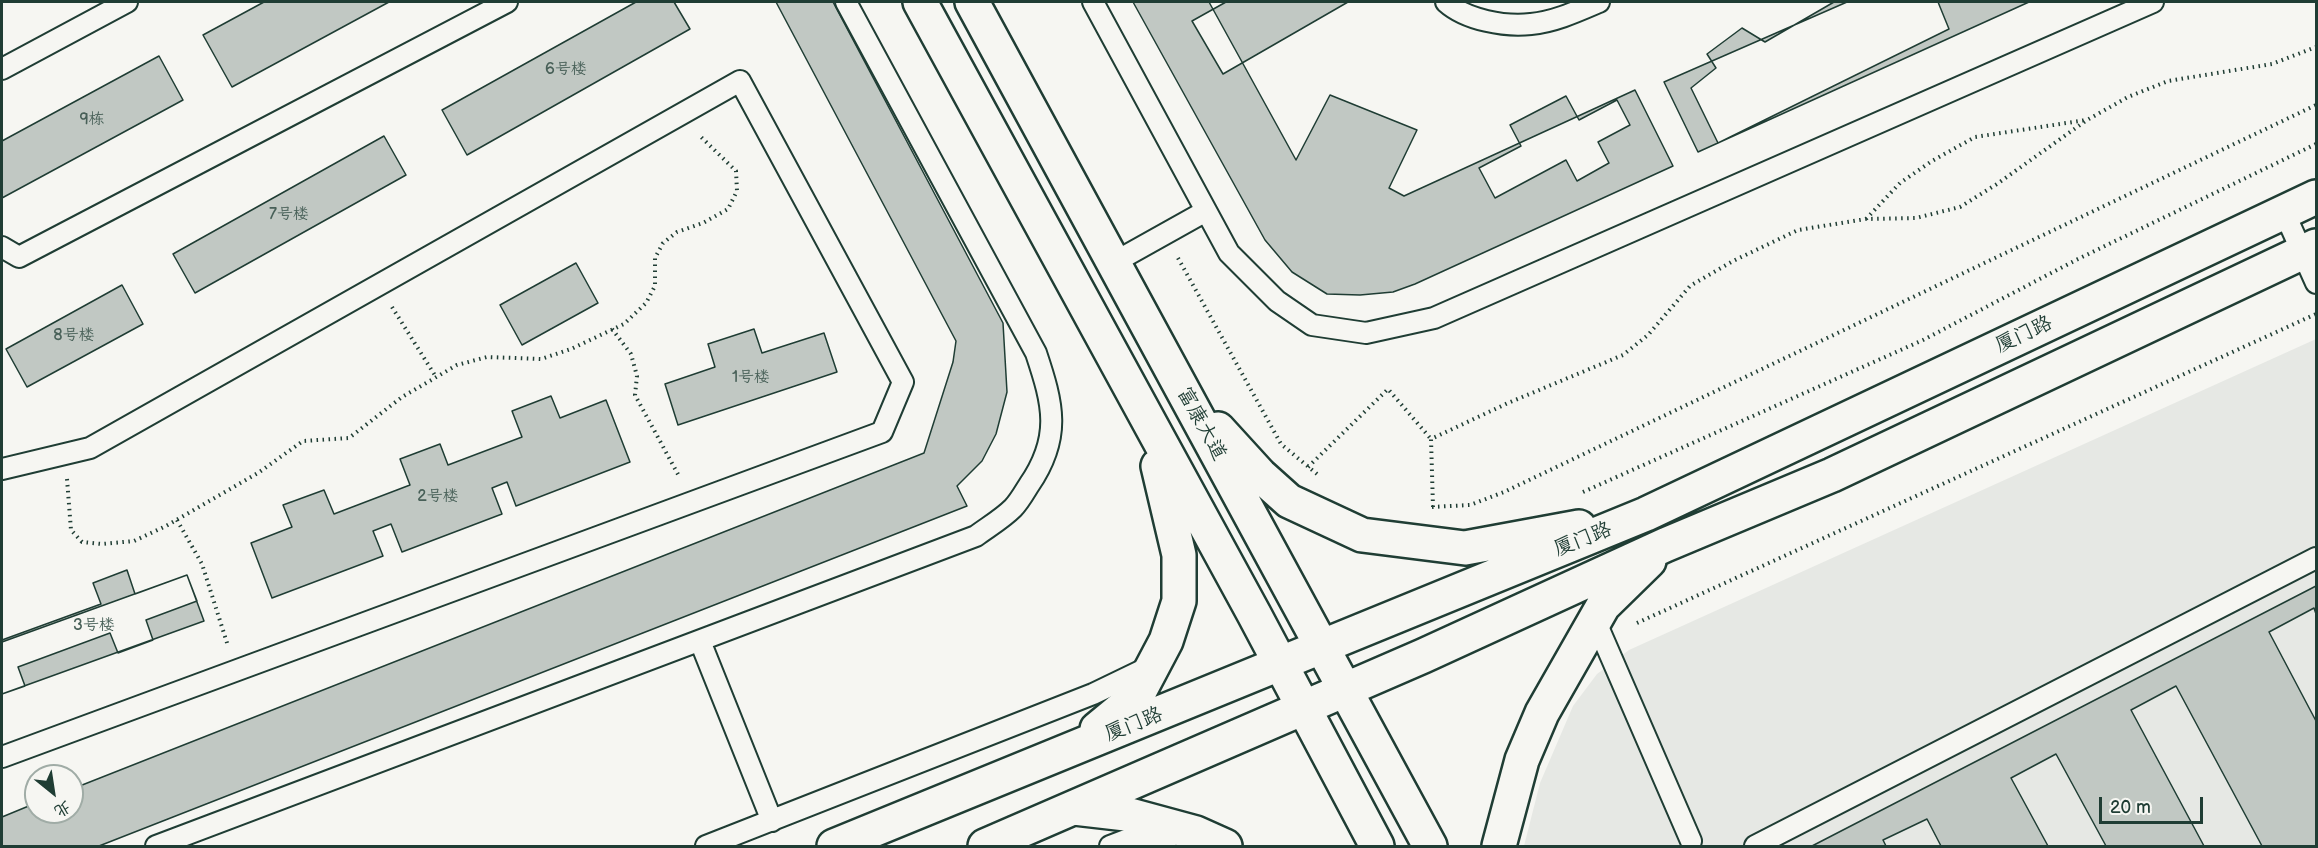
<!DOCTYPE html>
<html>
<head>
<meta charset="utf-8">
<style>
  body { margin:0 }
  #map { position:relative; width:2318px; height:848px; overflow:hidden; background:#f6f6f2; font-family:"Balsamiq Sans","LXGW WenKai TC",sans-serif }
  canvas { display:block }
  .frame { position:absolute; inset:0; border:3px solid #1f3d34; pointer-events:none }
  .north { position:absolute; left:24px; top:764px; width:60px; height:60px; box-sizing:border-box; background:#f6f6f2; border:2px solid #a0aca6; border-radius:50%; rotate:150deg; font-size:16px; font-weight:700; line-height:24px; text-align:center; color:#1f3d34 }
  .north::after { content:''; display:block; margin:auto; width:21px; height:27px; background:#1f3d34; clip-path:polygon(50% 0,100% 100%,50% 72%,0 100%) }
  .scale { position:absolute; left:2099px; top:797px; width:104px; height:27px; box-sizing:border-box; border:3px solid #1f3d34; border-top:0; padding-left:8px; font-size:18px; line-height:21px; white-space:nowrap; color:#1f3d34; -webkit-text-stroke:4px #f6f6f2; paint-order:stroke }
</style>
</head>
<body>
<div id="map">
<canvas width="2318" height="848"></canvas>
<div class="frame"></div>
<div class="north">北</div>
<div class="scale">20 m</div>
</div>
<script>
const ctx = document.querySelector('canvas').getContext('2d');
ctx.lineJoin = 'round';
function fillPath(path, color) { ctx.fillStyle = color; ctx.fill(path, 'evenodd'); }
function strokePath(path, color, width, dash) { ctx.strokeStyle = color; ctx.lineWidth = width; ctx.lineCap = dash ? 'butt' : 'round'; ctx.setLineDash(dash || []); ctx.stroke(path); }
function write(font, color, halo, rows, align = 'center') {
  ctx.font = font + ' "Balsamiq Sans","LXGW WenKai TC",sans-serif'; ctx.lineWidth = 6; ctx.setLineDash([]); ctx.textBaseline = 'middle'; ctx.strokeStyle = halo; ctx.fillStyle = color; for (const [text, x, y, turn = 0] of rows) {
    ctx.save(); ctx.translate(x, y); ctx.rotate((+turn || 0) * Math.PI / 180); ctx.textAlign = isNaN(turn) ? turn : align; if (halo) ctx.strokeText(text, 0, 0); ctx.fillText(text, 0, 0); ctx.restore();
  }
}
const built = new Path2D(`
  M2316,339V846H1524L1540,783L1573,706L1597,674L1629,650Z`);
const building = new Path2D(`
  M264,2H389L232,87L203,35Z
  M636,2H674L690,29L467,155L442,110Z
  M776,2H833L1003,323L1007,392L996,434L982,461L957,486L967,506L99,846H2V817L36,803V812H72V789L924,453L953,362L956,341Z
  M1133,2H1209L1296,160L1330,95L1417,130L1389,188L1404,196L1635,90L1673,166L1415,284L1393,292L1360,295L1327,294L1292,272L1265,240Z
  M1226,2H1348L1223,74L1192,21Z
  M1834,2H1938L1949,29L1718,143L1691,88L1716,68L1707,54L1742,28L1765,42Z
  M1847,2H2029L1698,152L1664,82Z
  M159,56L183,100L2,198V141Z
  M1566,96L1579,120L1617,100L1630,125L1598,142L1609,163L1577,181L1566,160L1495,198L1479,168L1521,146L1510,125Z
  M384,136L406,175L195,293L173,254Z
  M576,263L598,303L522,345L500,305Z
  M122,285L143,324L27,387L6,349Z
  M754,329L762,353L824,333L837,372L678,425L665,384L715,367L708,344Z
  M551,396L560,418L606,400L630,462L516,506L507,482L492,488L502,514L402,552L391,524L373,531L383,556L272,598L251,543L292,527L283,505L324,490L334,514L410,485L400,459L440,444L448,465L522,437L512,411Z
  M127,570L135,594L187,575L197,601L146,620L153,640L118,653L110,633L18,667L25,686L2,694V638V640L101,604L93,583Z
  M187,575L204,621L2,694V642Z
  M2316,586V614L2314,608L2269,632L2316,721V846H2262L2176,686L2131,710L2204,846H2106L2056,754L2011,778L2048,846H1941L1927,819L1883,840L1886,846H1812Z`);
const path = new Path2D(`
  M1866,219L1900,183L1932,161L1975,137L2086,120
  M1178,258L1281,444L1317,474
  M392,307L436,377
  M612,329L631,354L637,376L635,395L680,478
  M1308,467L1388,389L1431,439
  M67,479L71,530L82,542L102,544L134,541L166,526L258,473L303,441L349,438L402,397L457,365L487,357L541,359L571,349L624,324L646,303L655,286V258L663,243L677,232L703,223L728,209L737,191L736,171L699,135
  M1583,492L1923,340L2078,259L2316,144
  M1432,507L1470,505L1504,492L2316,105
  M1433,507L1431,439L1508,403L1623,355L1648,335L1690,286L1733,261L1798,230L1866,219L1916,218L1960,207L1997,184L2087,120L2128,97L2168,81L2272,64L2316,47
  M177,520L202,564L228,646
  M1637,623L2316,314`);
const lane = new Path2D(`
  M1093,2L1229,253L1277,301L1312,325L1366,333L1434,318L2153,2
  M1446,2C1466,20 1505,27 1531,24C1554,22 1578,11 1599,2
  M2,69L127,2
  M2284,212L2316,283
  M2,247L19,257L507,2
  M1113,263L1206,211
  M2,469L90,448L740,81L903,382L882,432L2,757
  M1595,620L1691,841
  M700,641L772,821
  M156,846L976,536C988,527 1002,519 1013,508C1019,502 1024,493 1029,485C1062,437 1053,404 1036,353L846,2
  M706,846L1093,694L1151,666
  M1110,846L1131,838L1174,835
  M1755,846L2316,558`);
const secondary = new Path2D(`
  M920,2L1254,614L1377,846
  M972,2L1430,846
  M1218,429L1260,475L1289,501L1362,535L1465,548L1579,527
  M1097,729L1137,696L1166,641L1179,601V555L1158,466
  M1074,808L1126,814L1196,833L1225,846
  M834,846L1646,514L2316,197
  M985,846L1423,656L1665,545L1832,475L2316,246
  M1499,846L1522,760L1542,713L1603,606L1649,561`);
const numberNames = [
  ["6号楼",566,70],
  ["9栋",92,120],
  ["7号楼",289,215],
  ["8号楼",74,336],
  ["1号楼",751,378],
  ["2号楼",438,497],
  ["3号楼",94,626]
];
const streetNames = [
  ["厦门路",2024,335,-25],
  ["富康大道",1201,424,61],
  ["厦门路",1583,540,-22],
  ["厦门路",1134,725,-22]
];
fillPath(built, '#e6e8e4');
fillPath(building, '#c1c8c3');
strokePath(building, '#1f3d34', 1.5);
strokePath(lane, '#1f3d34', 24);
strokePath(secondary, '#1f3d34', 38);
strokePath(path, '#1f3d34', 4, [1.5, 4.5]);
strokePath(lane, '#f6f6f2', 20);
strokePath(secondary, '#f6f6f2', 33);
write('16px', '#486058', null, numberNames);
write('20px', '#1f3d34', '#f6f6f2', streetNames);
</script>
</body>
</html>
